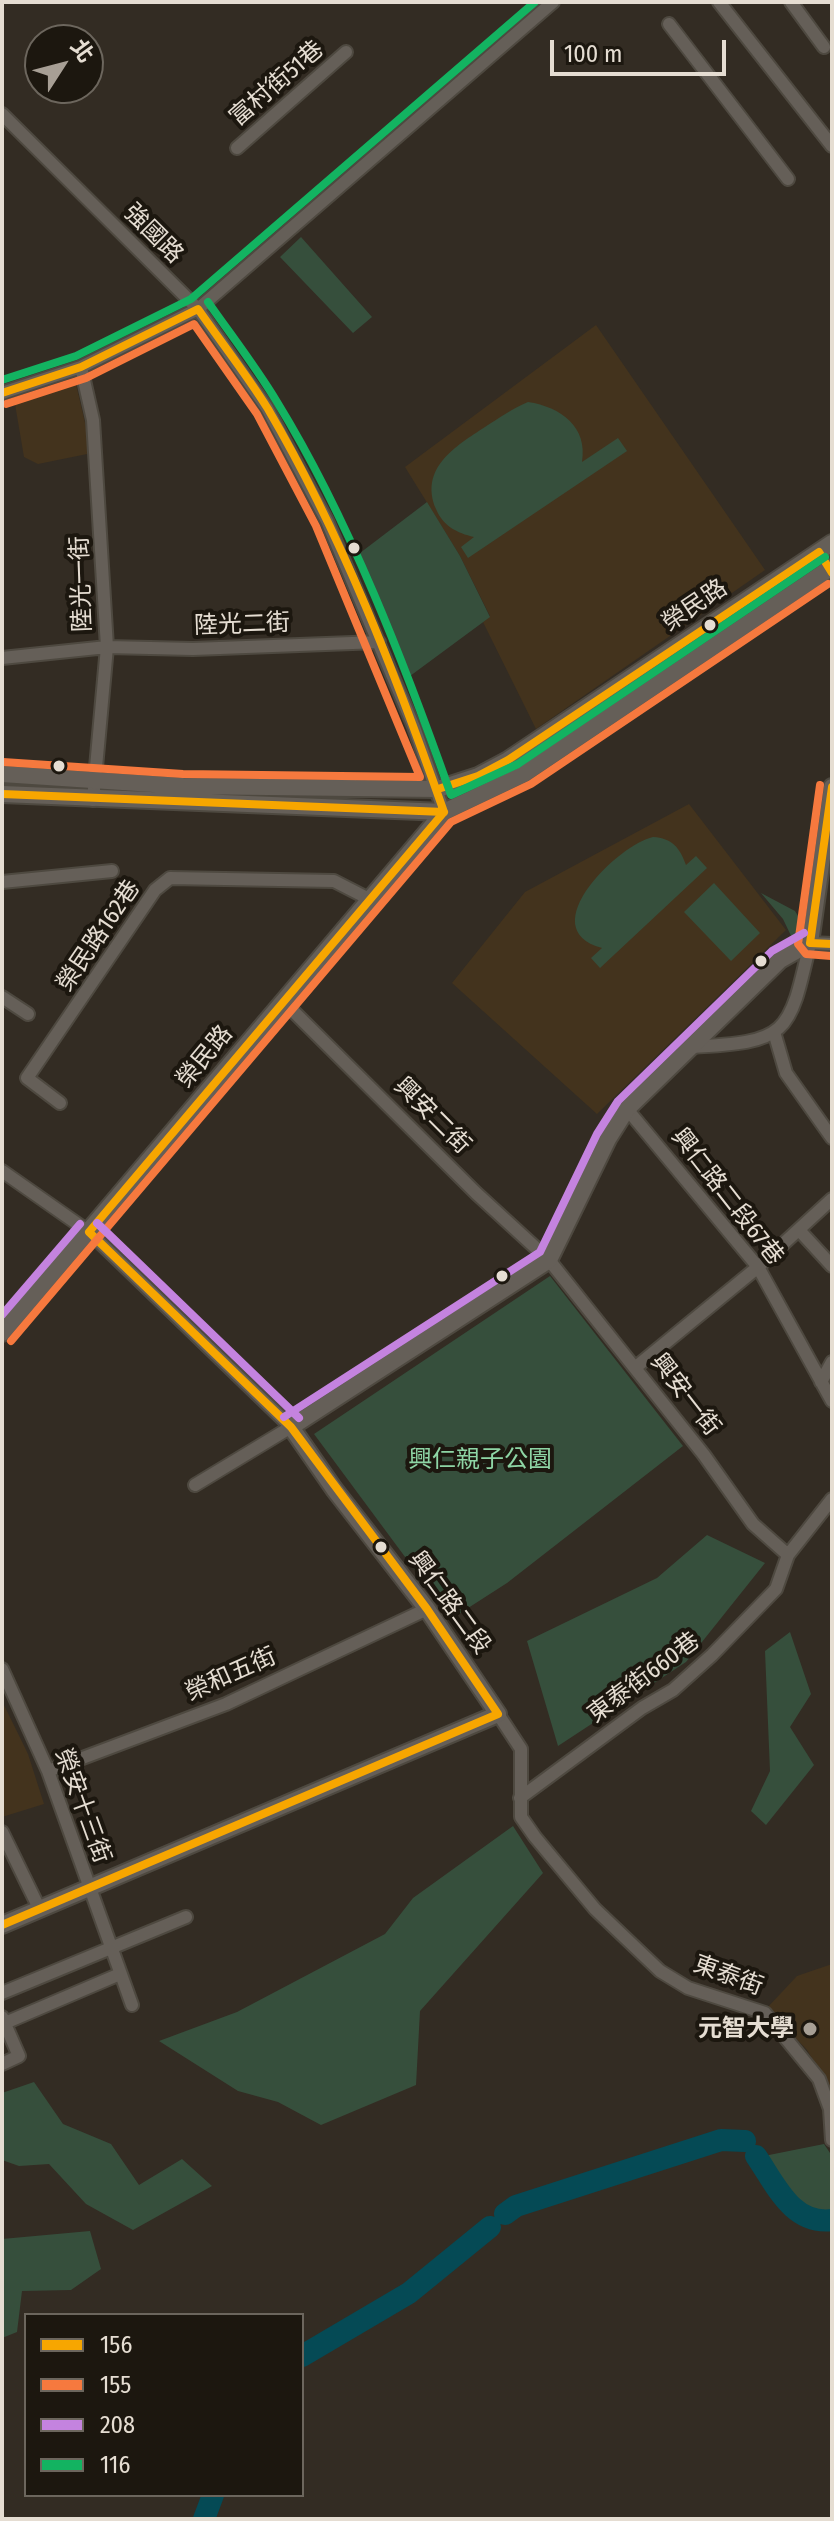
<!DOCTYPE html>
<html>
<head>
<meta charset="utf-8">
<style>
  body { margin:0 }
  #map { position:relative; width:834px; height:2521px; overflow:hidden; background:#332c23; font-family:"Fira Sans Condensed","Noto Sans TC",sans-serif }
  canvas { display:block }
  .frame { position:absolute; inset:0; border:4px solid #e5ddd2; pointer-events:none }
  .legend { position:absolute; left:24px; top:2313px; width:280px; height:184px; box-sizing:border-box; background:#1c170f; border:2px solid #6c665d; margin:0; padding:10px 14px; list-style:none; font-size:24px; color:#e5ddd2 }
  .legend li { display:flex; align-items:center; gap:16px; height:40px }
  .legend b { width:40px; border:2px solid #6c665d }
  .north { position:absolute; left:24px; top:24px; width:80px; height:80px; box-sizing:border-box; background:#1c170f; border:2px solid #6c665d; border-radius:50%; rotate:54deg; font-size:22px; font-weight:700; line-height:32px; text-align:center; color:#e5ddd2 }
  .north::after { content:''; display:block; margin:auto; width:28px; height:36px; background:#a79f95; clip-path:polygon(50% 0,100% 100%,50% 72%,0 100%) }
  .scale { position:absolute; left:550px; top:40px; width:176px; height:36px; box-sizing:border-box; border:4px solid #e5ddd2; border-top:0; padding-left:10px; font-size:24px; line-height:28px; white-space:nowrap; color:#e5ddd2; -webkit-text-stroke:6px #1c170f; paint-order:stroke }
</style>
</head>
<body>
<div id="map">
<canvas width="834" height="2521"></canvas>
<div class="frame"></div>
<ul class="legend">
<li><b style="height:10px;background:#f7a600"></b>156</li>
<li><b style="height:10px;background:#f6793e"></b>155</li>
<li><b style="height:10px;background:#c483df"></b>208</li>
<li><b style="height:10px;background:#13b361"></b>116</li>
</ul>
<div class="north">北</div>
<div class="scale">100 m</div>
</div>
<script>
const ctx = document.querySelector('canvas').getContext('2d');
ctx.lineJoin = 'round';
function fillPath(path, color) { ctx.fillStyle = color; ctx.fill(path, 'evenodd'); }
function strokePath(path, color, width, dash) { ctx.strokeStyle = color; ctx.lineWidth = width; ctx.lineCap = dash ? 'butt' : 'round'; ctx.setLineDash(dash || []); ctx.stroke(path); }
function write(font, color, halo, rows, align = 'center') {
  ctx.font = font + ' "Fira Sans Condensed","Noto Sans TC",sans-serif'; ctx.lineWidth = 8; ctx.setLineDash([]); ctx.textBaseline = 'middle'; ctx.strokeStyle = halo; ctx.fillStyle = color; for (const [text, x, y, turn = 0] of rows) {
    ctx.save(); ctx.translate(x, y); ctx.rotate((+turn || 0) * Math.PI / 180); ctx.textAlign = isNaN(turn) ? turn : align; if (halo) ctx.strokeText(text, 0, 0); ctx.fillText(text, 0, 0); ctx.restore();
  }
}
const built = new Path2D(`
  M596,325L765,570L536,729L483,622L490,616L460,556L405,467Z
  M76,384L92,453L38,464L24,457L15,404Z
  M689,804L786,930L597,1114L452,983L525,892Z
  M2,1701L28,1754L44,1804L2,1817Z
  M832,1964V2091L807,2050L767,2008L797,1976Z`);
const green = new Path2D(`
  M301,237L372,317L353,333L280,257Z
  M528,402C561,407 588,427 582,462L618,438L627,451L468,558L461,547L474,537C457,533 443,526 436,509C419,468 456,446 485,427C499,418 513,408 528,402Z
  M427,502L460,556L490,617L406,679L378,601L356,556Z
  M653,837C672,838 680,848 686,865L696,856L707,868L600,968L591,958L602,948C531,929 619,844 653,837Z
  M714,883L760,933L731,961L684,912Z
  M761,893L795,911L808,932L794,942L783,919Z
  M550,1276L683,1446L507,1583L451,1619L314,1434Z
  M707,1535L765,1563L686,1662L558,1746L527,1641L657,1578Z
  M790,1632L811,1694L790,1727L814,1765L766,1825L751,1811L770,1771L765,1651Z
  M513,1826L543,1873L420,2011L416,2085L321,2125L278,2102L238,2091L159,2041L237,2012L385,1934L413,1898Z
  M34,2082L63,2124L111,2144L139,2185L182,2159L212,2186L133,2230L86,2204L49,2164L19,2166L2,2160V2093Z
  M824,2144L832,2156V2212L815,2219L776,2188L754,2158Z
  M90,2231L101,2269L71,2290L22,2291L17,2332L2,2338V2239Z`);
const river = new Path2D(`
  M756,2156C776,2185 792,2225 832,2220
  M505,2214L516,2206L721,2140L745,2141
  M302,2356L409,2293L490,2227
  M204,2519L213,2495`);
const minor = new Path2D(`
  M719,2L832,146
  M791,2L824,47
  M669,24L788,179
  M2,114L198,309L267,408L327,521L414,727L444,812
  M237,148L346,52
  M81,367L93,420L107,647L93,800
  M2,393L81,367L198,309L553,2
  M2,658L107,647L193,649L379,642
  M2,882L112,871
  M2,997L28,1014
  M284,1002L476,1193L549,1260L704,1455L753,1524L788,1555
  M774,1032L786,1073L832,1138
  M690,1047C788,1042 789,1036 810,943L832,944
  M60,1103L27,1078L155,890L170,878L334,881L371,900
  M627,1109L758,1267L832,1401
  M2,1171L89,1232L291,1427L195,1485
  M799,1230L832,1266
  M636,1367L758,1267L832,1199
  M821,1382L832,1362
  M2,1669L48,1771L132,2005
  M498,1714L521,1749V1817L535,1837L595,1909L660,1971L688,1988L765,2013L819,2079L830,2109L832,2140
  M48,1771L226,1704L427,1609
  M520,1798L642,1708L673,1690L712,1655L776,1589L788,1555L832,1499
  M2,1832L39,1908
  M2,1993L186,1917
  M5,2023L120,1974
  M2,2064L19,2056L2,2017`);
const tertiary = new Path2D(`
  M2,774L183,786L438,789L478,776L508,760L832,543
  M2,794L444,812
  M2,1333L444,812L524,774L832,567
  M2,1925L498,1714L427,1609L334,1489L291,1427L549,1260L608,1139L627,1109L780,960L810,943L832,787`);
const bus1 = new Path2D(`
  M2,393L81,367L198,309C221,342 247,375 268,409C342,535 396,675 444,812
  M832,787L810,943L832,944
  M438,789L478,776L508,760L819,552L832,573
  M2,794L444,812
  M2,1925L498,1714L427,1609L291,1427L89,1232L444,812`);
const bus2 = new Path2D(`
  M3,762L183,774L420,777L316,526L257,414L194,324L86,378L6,404
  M820,785L798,944L806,954L831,956
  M11,1341L451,822L531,784L828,584`);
const bus3 = new Path2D(`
  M97,1223L299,1418
  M2,1315L80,1224
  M284,1417L540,1252L597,1134L618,1101L772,951L804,933`);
const bus4 = new Path2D(`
  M208,302C231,335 256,367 277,402C349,519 405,665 451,795L518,764L825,557
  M2,380L76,356L191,299L535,2`);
const markers = [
  [354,548,7,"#e5ddd2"],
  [710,625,7,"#e5ddd2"],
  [59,766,7,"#e5ddd2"],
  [761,961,7,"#e5ddd2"],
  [502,1276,7,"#e5ddd2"],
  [381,1547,7,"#e5ddd2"],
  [810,2029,8,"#a79f95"]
];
const streetNames = [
  ["富村街51巷",277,84,-41],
  ["強國路",153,234,45],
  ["陸光一街",82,584,-92],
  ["榮民路",695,606,-34],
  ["陸光二街",242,625,-2],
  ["榮民路162巷",99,936,-56],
  ["榮民路",205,1057,-50],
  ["興安二街",432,1116,45],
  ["興仁路二段67巷",727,1197,52],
  ["興安一街",685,1395,52],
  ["興仁路二段",449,1603,54],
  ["榮和五街",231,1675,-24],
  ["東泰街660巷",644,1678,-37],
  ["榮安十三街",82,1806,70],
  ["東泰街",728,1976,20]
];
const parkNames = [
  ["興仁親子公園",480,1460]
];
const poiNames = [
  ["元智大學",794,2029]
];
fillPath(built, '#43331d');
fillPath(green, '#364f3c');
strokePath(river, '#054a55', 22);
strokePath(minor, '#4e4940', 16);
strokePath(tertiary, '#4e4940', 20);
strokePath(minor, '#655f58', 12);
strokePath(tertiary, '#655f58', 16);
strokePath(bus1, '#f7a600', 8);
strokePath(bus2, '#f6793e', 8);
strokePath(bus3, '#c483df', 8);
strokePath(bus4, '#13b361', 8);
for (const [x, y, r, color] of markers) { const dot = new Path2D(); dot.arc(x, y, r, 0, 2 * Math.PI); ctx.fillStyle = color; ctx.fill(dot); strokePath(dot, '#1c170f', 3); }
write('24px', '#e5ddd2', '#1c170f', streetNames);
write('24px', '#8ed5a5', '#1c170f', parkNames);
write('bold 24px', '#e5ddd2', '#1c170f', poiNames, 'right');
</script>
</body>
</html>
